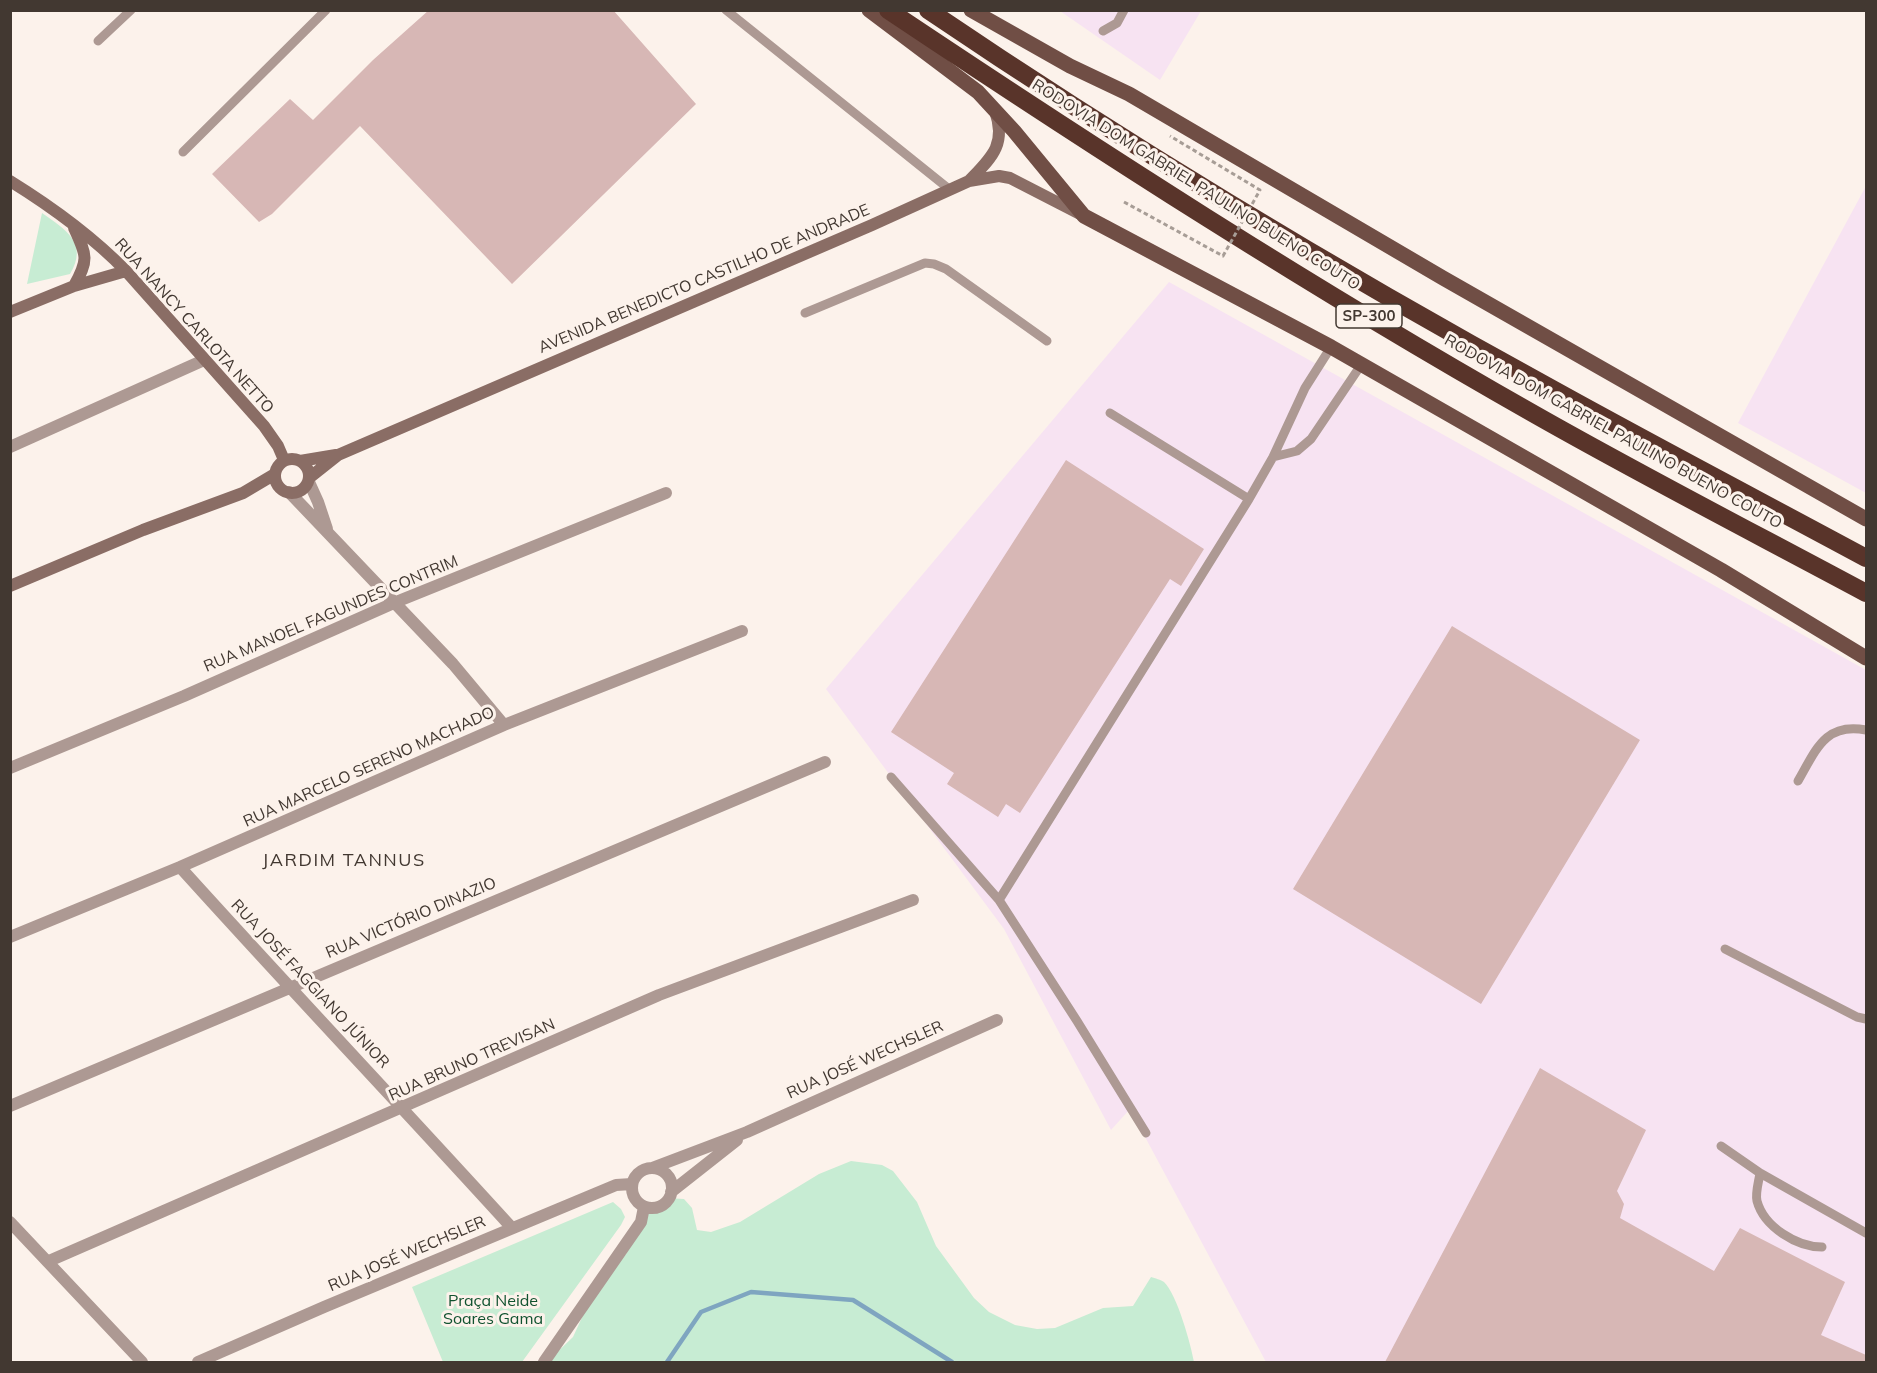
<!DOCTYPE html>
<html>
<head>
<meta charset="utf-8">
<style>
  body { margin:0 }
  #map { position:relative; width:1877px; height:1373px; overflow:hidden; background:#fcf2eb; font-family:Mulish,sans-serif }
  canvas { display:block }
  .frame { position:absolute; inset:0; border:12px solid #423831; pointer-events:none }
</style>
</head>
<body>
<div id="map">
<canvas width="1877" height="1373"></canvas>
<div class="frame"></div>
</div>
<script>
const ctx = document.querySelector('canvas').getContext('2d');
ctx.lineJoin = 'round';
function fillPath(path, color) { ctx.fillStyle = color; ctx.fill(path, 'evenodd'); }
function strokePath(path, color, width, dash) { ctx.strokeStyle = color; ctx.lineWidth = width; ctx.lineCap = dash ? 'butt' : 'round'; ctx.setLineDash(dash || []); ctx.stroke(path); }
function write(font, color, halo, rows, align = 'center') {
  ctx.font = font + ' Mulish,sans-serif'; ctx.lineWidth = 6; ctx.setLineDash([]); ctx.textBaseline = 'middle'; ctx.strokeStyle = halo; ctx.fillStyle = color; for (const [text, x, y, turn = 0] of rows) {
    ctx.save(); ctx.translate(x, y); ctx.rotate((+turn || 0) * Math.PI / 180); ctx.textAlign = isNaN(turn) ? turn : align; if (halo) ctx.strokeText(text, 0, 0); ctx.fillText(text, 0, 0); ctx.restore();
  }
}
const industrial = new Path2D(`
  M1060,11H1201L1160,80Z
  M1866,186V493L1738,423Z
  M1169,282L1866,670V1362H1266L1130,1109L1111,1130L1004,929L826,689Z`);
const green = new Path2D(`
  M42,213C65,229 89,243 70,274L27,284Z
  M851,1161L882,1165L893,1171L917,1202L936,1246L974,1298L989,1312L1015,1325L1037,1329L1055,1328L1103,1308L1133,1306L1151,1277C1155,1278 1161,1280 1164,1282C1177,1294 1191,1345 1194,1362H547L573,1337L596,1287L626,1254L643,1217L654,1204L667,1198L684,1199L692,1208L697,1230L711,1232L740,1222L819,1174Z
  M613,1202L621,1209L625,1217L621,1225L522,1362H443L412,1287Z`);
const stream = new Path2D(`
  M667,1362L701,1312L751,1292L853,1300L952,1362`);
const building = new Path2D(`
  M429,10H613L696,104L512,284L360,126L272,214L259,222L212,174L290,99L313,120L373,60Z
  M1066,460L1204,549L1181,586L1170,579L1020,813L1006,804L998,817L947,784L954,773L891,732Z
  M1452,626L1640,740L1481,1004L1293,889Z
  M1540,1068L1646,1130L1617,1191L1624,1204L1620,1218L1714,1271L1740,1228L1845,1282L1821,1335L1866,1355V1362H1385Z`);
const service = new Path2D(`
  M726,10L949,189
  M1103,31L1117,23L1124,10
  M98,41L131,10
  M183,152L326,10
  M805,313L925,263L934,264L946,269L1047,341
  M1110,413L1249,499L1273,457L1305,388L1331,347
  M1273,457L1297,451L1311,439L1361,365
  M891,777L999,900L1249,499
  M1798,781C1816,750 1825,722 1866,730
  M999,900L1077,1021L1146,1133
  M1725,949L1857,1017L1866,1019
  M1721,1146L1760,1173L1866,1233
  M1760,1173C1759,1181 1755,1193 1757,1201C1764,1227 1797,1247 1822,1247`);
const minor = new Path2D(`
  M10,447L204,360
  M309,482L318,502L327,529
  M289,492L453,664L504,725
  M10,768L184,696L396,602L666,493
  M180,867C290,989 402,1107 512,1228
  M10,937L180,867L504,725L742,631
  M10,1106L825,762
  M652,1168L747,1132L997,1020
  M632 1188a20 20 0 1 1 40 0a20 20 0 1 1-40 0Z
  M671,1192L737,1140
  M10,1222L142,1362
  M49,1261L659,995L913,900
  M198,1362L324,1307L616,1185L632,1184
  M544,1362L641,1222L644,1207`);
const secondary = new Path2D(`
  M10,181C52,207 92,236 126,271L264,426L278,446L284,460
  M969,181C991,158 1007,145 995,111
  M74,286C89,259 87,256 74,228
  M10,312L74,286L126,271
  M275 476a17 17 0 1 1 34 0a17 17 0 1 1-34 0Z
  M300,461L336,455
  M309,478L338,455L872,225L969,181L999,176L1010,178L1080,214
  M10,586L143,530L243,493L275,474`);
const primary = new Path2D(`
  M869,10L978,92L1014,131L1084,216L1331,347L1721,570L1866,658
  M971,10L1070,66L1129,94L1443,278L1866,519`);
const motorway = new Path2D(`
  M888,10C1099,151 1313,289 1534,414C1643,476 1756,534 1866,593
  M928,10C1130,147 1340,273 1554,390C1657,447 1762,502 1866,558`);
const pathBridge = new Path2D(`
  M1124,202L1223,256L1260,190L1170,136`);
const shields = [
  [1369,316,66]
];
const shieldNames = [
  ["SP-300",1369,316]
];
const streetNames = [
  ["RODOVIA DOM GABRIEL PAULINO BUENO COUTO",1196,185,32],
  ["AVENIDA BENEDICTO CASTILHO DE ANDRADE",704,279,-23],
  ["RUA NANCY CARLOTA NETTO",194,326,48],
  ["RODOVIA DOM GABRIEL PAULINO BUENO COUTO",1613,432,29],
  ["RUA MANOEL FAGUNDES CONTRIM",331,614,-23],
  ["RUA MARCELO SERENO MACHADO",369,767,-24],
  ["RUA VICTÓRIO DINAZIO",411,918,-23],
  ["RUA JOSÉ FAGGIANO JÚNIOR",310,984,47],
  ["RUA BRUNO TREVISAN",472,1060,-24],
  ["RUA JOSÉ WECHSLER",865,1060,-24],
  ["RUA JOSÉ WECHSLER",407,1254,-23]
];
const parkNames = [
  ["Praça Neide",493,1301],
  ["Soares Gama",493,1319]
];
const neighbourhoodNames = [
  ["JARDIM TANNUS",344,861]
];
fillPath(industrial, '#f7e3f2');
fillPath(green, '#c7ecd3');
strokePath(stream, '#7fa5c0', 4.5);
fillPath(building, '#d7b7b5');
strokePath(service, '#ad9993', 9);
strokePath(minor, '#ad9993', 12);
strokePath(secondary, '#8a6d65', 12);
strokePath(primary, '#704e45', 15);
strokePath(motorway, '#59342a', 18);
strokePath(pathBridge, '#a79d96', 3, [4.5, 3]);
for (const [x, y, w] of shields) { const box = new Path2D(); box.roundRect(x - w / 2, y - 12, w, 24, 4.5); ctx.fillStyle = '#fcf2eb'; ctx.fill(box); strokePath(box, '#423831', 1.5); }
write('bold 15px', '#423831', null, shieldNames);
write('16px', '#423831', '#fcf2eb', streetNames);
write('16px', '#10522f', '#fcf2eb', parkNames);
ctx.letterSpacing = '1.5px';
write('18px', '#423831', '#fcf2eb', neighbourhoodNames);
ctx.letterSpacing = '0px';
</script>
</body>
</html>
